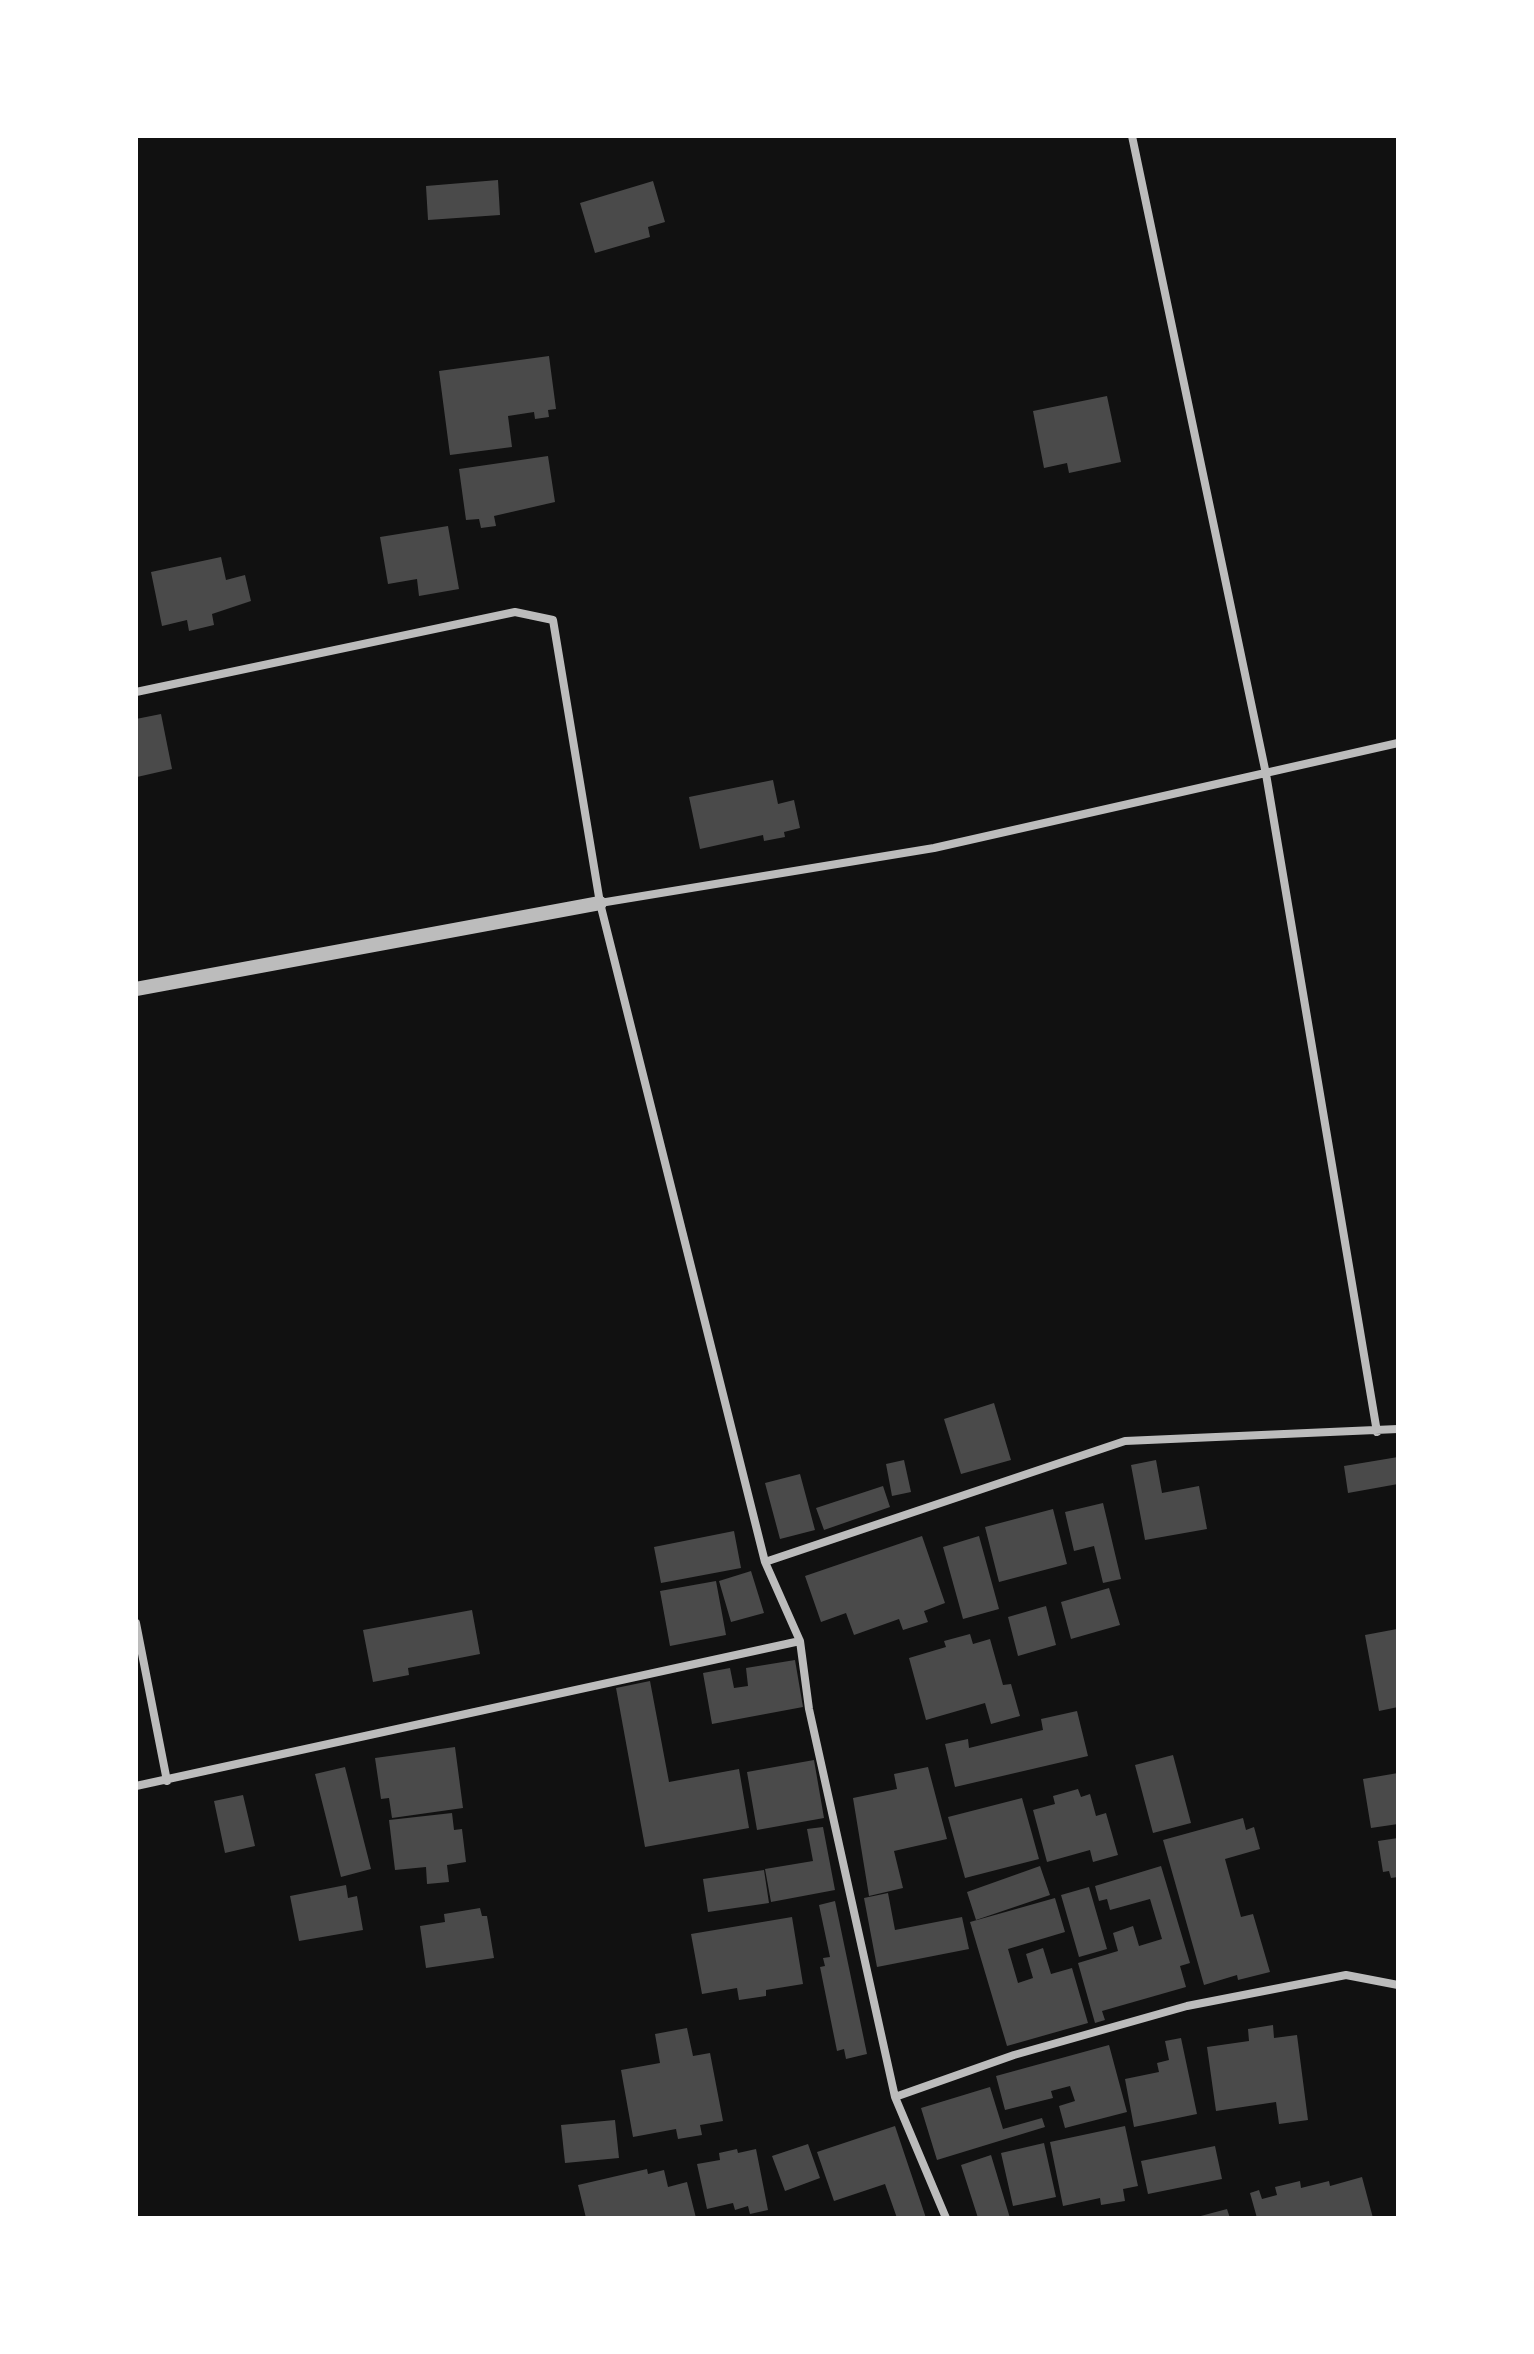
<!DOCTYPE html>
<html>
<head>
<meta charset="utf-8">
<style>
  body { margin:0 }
  #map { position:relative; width:1534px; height:2354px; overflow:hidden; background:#111; font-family:"Fira Sans Condensed",sans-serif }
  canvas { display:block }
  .frame { position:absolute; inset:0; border:138px solid #fff; pointer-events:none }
</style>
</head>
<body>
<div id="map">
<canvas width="1534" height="2354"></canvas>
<div class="frame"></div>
</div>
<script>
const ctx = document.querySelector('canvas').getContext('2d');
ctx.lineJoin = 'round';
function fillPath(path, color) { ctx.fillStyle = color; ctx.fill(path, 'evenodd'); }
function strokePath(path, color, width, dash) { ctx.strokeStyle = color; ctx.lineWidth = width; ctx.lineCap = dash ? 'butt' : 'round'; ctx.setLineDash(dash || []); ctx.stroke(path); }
const building = new Path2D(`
  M498,180L500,215L428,220L426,186Z
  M653,181L665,222L648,227L650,237L595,253L580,203Z
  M549,356L556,409L548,410L549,417L535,419L534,412L508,416L512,447L450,455L439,371Z
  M1107,396L1121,462L1069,473L1067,463L1044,468L1033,411Z
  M548,456L555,502L494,516L496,526L481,528L479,519L466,520L459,469Z
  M448,526L459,589L419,596L417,579L388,584L380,537Z
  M221,557L226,580L245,575L251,601L212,614L214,625L189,631L187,620L162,626L151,572Z
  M161,714L172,769L137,777L136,719Z
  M773,780L778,804L794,800L800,828L784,832L785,837L764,841L763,835L700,849L689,797Z
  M994,1403L1011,1460L961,1474L944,1419Z
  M1398,1457V1484L1348,1493L1344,1466Z
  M904,1460L911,1492L892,1496L886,1464Z
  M1156,1460L1162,1493L1199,1486L1207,1529L1145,1540L1131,1465Z
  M800,1474L815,1530L780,1539L765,1483Z
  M883,1486L890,1507L824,1530L816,1508Z
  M1103,1503L1121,1579L1103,1583L1094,1546L1074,1551L1065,1512Z
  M1053,1509L1067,1564L999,1582L985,1527Z
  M734,1531L741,1568L661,1583L654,1547Z
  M922,1536L945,1603L924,1611L928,1622L903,1630L899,1619L854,1635L846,1613L821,1622L805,1576Z
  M979,1536L999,1609L963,1619L943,1547Z
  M751,1571L764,1613L731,1622L719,1581Z
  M716,1581L726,1635L670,1646L660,1591Z
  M1109,1588L1120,1625L1071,1639L1061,1602Z
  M1046,1606L1056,1645L1018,1656L1008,1617Z
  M472,1610L480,1654L408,1668L409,1675L373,1682L363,1630Z
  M1397,1629L1398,1707L1379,1711L1365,1635Z
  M970,1634L973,1644L990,1639L1003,1685L1011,1684L1020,1716L991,1724L985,1703L926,1720L909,1658L946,1647L944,1641Z
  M795,1660L803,1707L712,1724L703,1673L730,1668L734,1688L748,1686L746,1668Z
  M650,1681L669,1782L739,1769L749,1828L645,1847L616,1688Z
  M1077,1711L1088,1756L955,1787L945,1744L968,1739L969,1748L1043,1730L1041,1719Z
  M455,1747L463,1808L392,1818L389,1798L381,1799L375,1758Z
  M1173,1755L1191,1823L1153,1833L1135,1765Z
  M814,1760L824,1818L757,1830L747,1772Z
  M345,1767L371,1869L341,1877L315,1774Z
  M928,1767L947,1839L894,1851L903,1888L869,1896L853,1798L897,1789L894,1774Z
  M1398,1773V1824L1371,1828L1363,1779Z
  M1078,1789L1081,1797L1090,1794L1096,1816L1106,1813L1118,1855L1093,1862L1090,1850L1047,1862L1033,1810L1055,1804L1053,1796Z
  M243,1795L255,1846L225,1853L214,1801Z
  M1022,1798L1039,1859L965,1878L948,1817Z
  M452,1813L454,1830L462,1829L466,1862L447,1865L449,1882L427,1884L426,1867L395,1870L389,1820Z
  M1243,1818L1246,1830L1254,1827L1260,1849L1225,1859L1241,1917L1253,1914L1270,1972L1238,1980L1237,1975L1204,1985L1163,1840Z
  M823,1827L835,1890L771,1902L765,1869L813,1861L807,1829Z
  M1398,1838V1877L1391,1878L1389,1871L1383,1872L1378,1841Z
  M1040,1866L1050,1895L976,1920L967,1892Z
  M1161,1866L1190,1963L1180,1966L1186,1987L1102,2011L1105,2020L1095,2023L1078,1963L1118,1951L1113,1933L1133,1926L1139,1946L1162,1939L1150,1899L1110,1910L1107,1899L1099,1901L1095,1886Z
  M764,1870L769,1903L708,1912L703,1879Z
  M346,1885L348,1898L357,1896L363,1930L299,1941L290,1896Z
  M1089,1887L1107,1949L1079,1957L1061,1895Z
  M888,1893L895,1930L962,1917L969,1949L877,1967L864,1898Z
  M1055,1898L1065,1932L1008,1949L1018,1983L1033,1978L1026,1954L1043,1948L1051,1974L1072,1968L1088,2023L1007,2046L970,1922Z
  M835,1901L867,2054L846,2059L844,2049L837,2051L820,1967L825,1966L823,1958L830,1957L819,1905Z
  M480,1908L482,1916H487L494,1958L426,1968L420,1926L445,1922L444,1914Z
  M792,1917L803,1984L766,1990V1996L739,2000L737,1988L702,1994L691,1934Z
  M1273,2025L1274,2038L1297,2035L1308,2120L1279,2124L1276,2102L1216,2111L1207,2047L1249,2041L1248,2029Z
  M687,2028L693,2056L710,2053L723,2121L700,2125L702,2135L678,2139L676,2129L633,2137L621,2070L660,2063L655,2034Z
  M1181,2038L1197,2114L1134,2127L1125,2079L1159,2072L1157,2063L1169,2060L1165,2041Z
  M1109,2045L1127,2112L1065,2128L1059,2106L1075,2101L1070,2086L1051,2091L1053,2098L1005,2110L996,2076Z
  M990,2087L1003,2129L1042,2118L1045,2127L937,2160L921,2108Z
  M615,2120L619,2158L565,2163L561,2125Z
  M895,2126L926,2218H897L885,2184L834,2201L817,2152Z
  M1125,2126L1138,2186L1123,2189L1125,2201L1101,2205L1100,2198L1063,2206L1050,2142Z
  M1044,2143L1056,2197L1013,2206L1001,2153Z
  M808,2144L820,2178L785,2191L772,2156Z
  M1215,2146L1222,2179L1148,2194L1141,2161Z
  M737,2149L738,2153L756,2149L768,2210L750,2214L748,2206L735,2210L733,2203L707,2209L697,2164L720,2160L719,2153Z
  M991,2155L1010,2218H978L961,2165Z
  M647,2169L648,2174L664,2170L668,2187L687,2182L696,2218H586L578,2185Z
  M1362,2177L1373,2218H1257L1250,2193L1259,2190L1262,2199L1277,2195L1275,2187L1300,2181L1301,2188L1329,2181L1330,2186Z
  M1227,2209L1230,2218H1197V2217Z`);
const minor = new Path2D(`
  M1132,136L1266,774L1377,1432
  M136,692L515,612L553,620L600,903L765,1562L800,1641L809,1709L895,2097L946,2218
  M600,903L934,848L1398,743
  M765,1562L1125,1441L1398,1429
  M136,1623L167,1781
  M136,1786L800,1641
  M895,2097L1014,2055L1187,2006L1346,1975L1398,1985`);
const tertiary = new Path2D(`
  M136,989L600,903`);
fillPath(building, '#4a4a4a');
strokePath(minor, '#bcbcbc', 8);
strokePath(tertiary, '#bcbcbc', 14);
</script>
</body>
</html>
